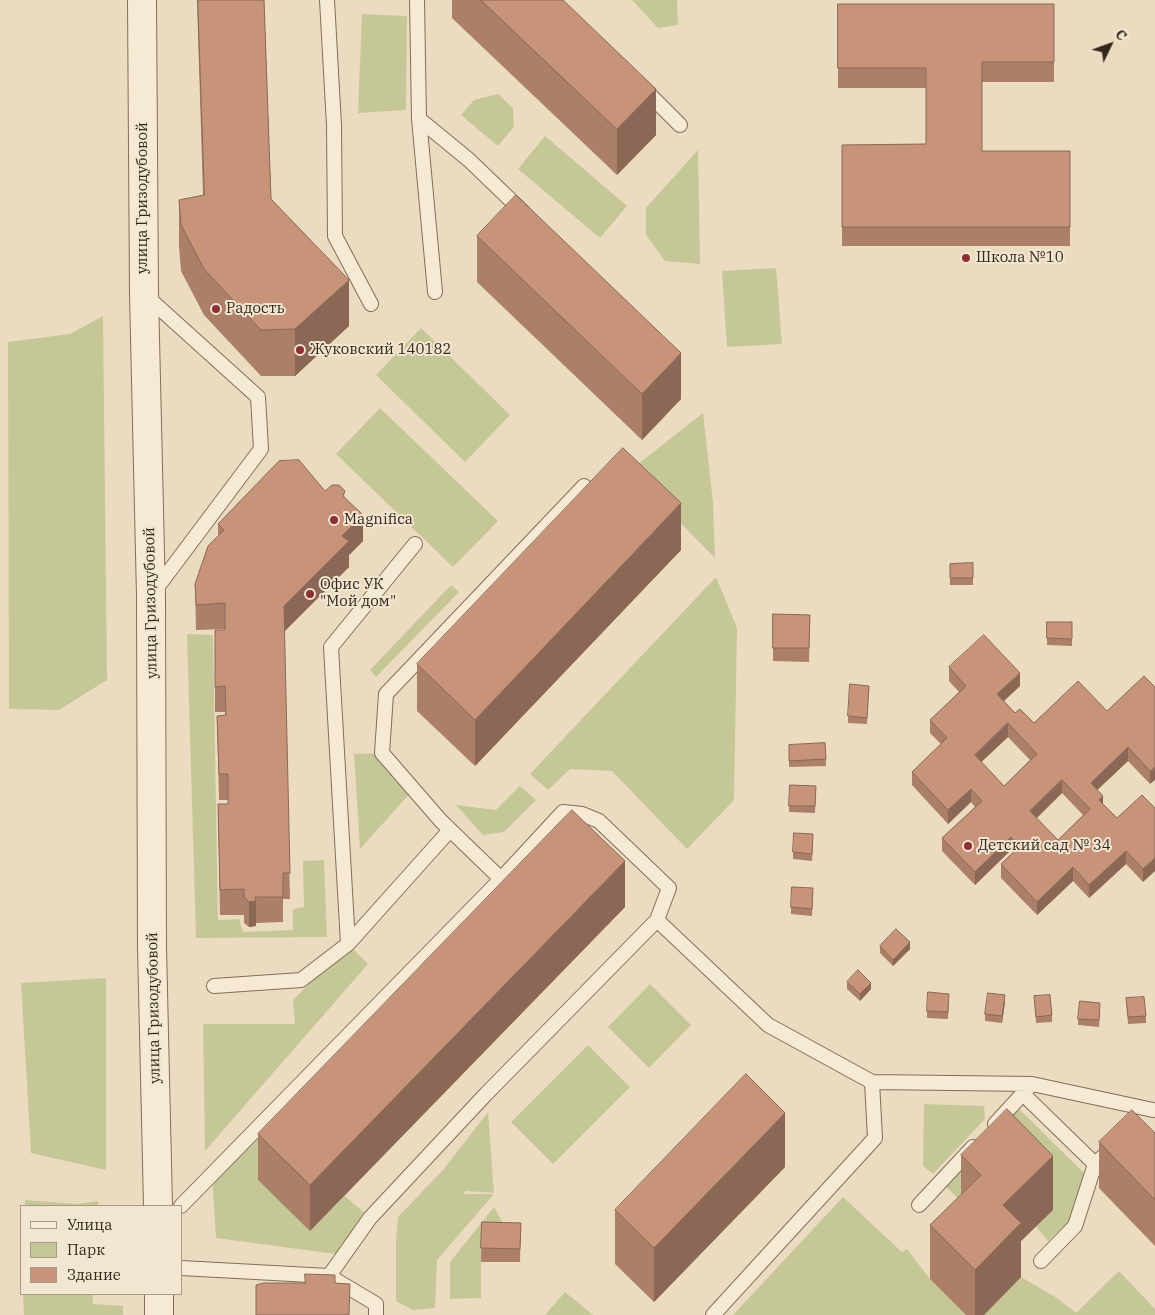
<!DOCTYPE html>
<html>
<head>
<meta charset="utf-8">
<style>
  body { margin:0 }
  #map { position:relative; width:1155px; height:1315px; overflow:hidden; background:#ebdcc1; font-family:"IBM Plex Serif",serif }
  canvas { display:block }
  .legend { position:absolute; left:20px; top:1205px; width:162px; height:90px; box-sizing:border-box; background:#f3e6d0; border:1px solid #a79a88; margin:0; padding:6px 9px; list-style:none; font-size:15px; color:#34271d }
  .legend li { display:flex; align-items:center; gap:10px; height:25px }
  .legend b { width:25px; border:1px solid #a79a88 }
  .north { position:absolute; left:1085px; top:20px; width:50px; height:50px; -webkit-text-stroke:4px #f3e6d0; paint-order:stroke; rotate:48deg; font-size:14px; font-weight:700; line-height:20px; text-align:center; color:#34271d }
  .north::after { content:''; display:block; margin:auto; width:18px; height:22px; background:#34271d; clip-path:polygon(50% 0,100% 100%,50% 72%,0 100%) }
</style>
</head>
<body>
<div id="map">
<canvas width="1155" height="1315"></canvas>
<ul class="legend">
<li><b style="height:6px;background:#f6ead4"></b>Улица</li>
<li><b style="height:14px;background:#c5c896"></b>Парк</li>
<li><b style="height:14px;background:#c79479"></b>Здание</li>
</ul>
<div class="north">С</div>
</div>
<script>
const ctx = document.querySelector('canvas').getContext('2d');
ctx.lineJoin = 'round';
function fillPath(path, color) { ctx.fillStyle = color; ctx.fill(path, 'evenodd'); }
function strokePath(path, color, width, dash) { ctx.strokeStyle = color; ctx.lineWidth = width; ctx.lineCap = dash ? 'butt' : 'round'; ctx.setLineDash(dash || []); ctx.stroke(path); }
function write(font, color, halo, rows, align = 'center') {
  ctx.font = font + ' "IBM Plex Serif",serif'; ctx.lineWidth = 4; ctx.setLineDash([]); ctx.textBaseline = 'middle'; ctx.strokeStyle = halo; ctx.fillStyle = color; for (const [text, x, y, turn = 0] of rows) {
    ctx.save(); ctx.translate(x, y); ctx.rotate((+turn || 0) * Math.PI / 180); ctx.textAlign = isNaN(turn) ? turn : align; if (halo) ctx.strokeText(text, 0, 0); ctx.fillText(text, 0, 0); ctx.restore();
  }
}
const green = new Path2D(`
  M632,0H677L678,25L658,28Z
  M362,14L407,16L406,110L358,113Z
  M498,94L513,108L514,127L498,146L461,115L474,100Z
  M545,136L627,206L600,238L518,169Z
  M698,150L700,264L665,261L646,235V208Z
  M776,268L782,344L727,347L722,271Z
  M103,316L107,680L59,710L9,709L8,342L70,334Z
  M421,328L510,415L465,462L376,375Z
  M380,408L498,521L453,567L336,454Z
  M703,413L713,502L715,558L629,471Z
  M716,577L737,628L734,800L687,849L612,771L570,769L548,790L530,774Z
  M451,585L459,592L376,677L370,670Z
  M187,634L213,635L218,920L239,919L243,932L293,930V909L304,907L303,861L324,860L327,937L196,938Z
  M382,753L414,789L360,849L354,754Z
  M520,786L536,800L504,832L483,835L456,805L496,810Z
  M348,944L368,964L205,1151L203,1024H295L293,1000Z
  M106,978V1170L31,1153L21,983Z
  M650,984L691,1025L649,1068L608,1027Z
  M386,997L310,1231L345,1196L370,1218L343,1255L216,1238L212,1174Z
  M588,1045L630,1087L553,1164L511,1122Z
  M924,1104L984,1106L985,1119L933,1174L923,1166Z
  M1014,1104L1084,1173L1070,1221L1048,1241L1036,1227L1053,1210L965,1205L942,1183Z
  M488,1112L494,1193L466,1191L463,1194H494L437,1260L435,1308L413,1310L396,1301V1241L398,1217L443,1170Z
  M843,1197L902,1252L907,1249L930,1279L966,1315H733Z
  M25,1200L76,1204L98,1201V1206H25Z
  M494,1207L510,1236L481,1262V1298L450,1299V1262Z
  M1119,1271L1155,1309V1315H984L1021,1277L1057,1298L1076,1313Z
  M565,1292L593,1315H545Z
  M23,1294H93V1304L123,1306V1315H24Z`);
const service = new Path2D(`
  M327,0L334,125L335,236L371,304
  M417,0L419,119L469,160L523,212
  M644,89L680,125
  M419,119L435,292
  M145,295L258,397L261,449L153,593
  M501,879L441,821L382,753L386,694L584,486
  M657,920L768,1025L872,1082L1032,1084L1153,1110
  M348,944L331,647L415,544
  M214,986L301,980L348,944L450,830
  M1023,1094L1095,1164L1112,1148
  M995,1124L1028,1088
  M919,1205L973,1147
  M181,1206L501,879L563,812L582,814L599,821L669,888L657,920L486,1094L370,1218L329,1276L181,1268
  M1041,1261L1075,1226L1095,1164
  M329,1276L376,1304V1315
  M713,1315L875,1138L872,1082`);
const minor = new Path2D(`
  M142,0L144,294L151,596L152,947L158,1206
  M159,1294V1315`);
const wall = new Path2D(`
  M197,0H264L271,199L349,326L295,376H261L204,315L181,271L179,246V200L203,195Z
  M452,0H563L656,135L617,175L452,18Z
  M838,4H1054V82H982V151H1070V246H842V145L926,144V88H838Z
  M477,236L681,399L642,440L477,282Z
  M325,491L345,497L363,541L349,555V567L284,631L290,899H283V922L256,923V926L249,927L244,923V915H220L218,804H228V800H219L217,716L225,715V712H215V630H225V629L196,630L195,584L218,536V524Z
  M681,550L475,766L417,711V664Z
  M973,563V585H950V564Z
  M773,614L810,615L809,662L773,661Z
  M1047,622H1072V646L1047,645Z
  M949,667L1020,686L1004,701L1015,713L1034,723L1107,711L1155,687L1150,784L1128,761L1097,790L1103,804L1117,818L1155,808L1143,882L1126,864L1089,898L1073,881L1037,915L1001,878V864L1014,852L1011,850L975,885L942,851V838L975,807L971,802L948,824L912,785V772L941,744L930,733V720L959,692L949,681ZM1008,737L1030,760L1004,786L981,762ZM1062,793L1083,815L1058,840L1036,818Z
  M869,686L867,724L848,723V716Z
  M825,743L826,766L789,767V745Z
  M790,785L816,786L815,813L789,812Z
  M813,841L812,861L793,859V852Z
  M813,895L812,916L791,914V907Z
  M625,907L310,1231L258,1180V1134Z
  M880,946L910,949L893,966L880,953Z
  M847,982L871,989L860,1001L847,989Z
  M1034,996L1052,1015V1022L1036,1023Z
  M1126,998L1146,1016V1023L1128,1024Z
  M949,1000L948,1019L927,1018V1011Z
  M1005,1002L1002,1023L985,1021V1014Z
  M1100,1010L1099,1027L1078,1025V1019Z
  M1155,1133V1246L1099,1188V1142Z
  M961,1155L1053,1210L1021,1241V1277L984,1315H966L930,1279V1225L961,1195Z
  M785,1167L654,1302L615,1264V1210Z
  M482,1222L521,1223L520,1262H481Z`);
const shadedWall = new Path2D(`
  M656,89V135L617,175V129Z
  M349,280V326L295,376V329Z
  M681,353V399L642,440V394Z
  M681,503V550L475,766V720Z
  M363,515V541L349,555V567L284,632V606L342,536Z
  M1020,673V686L997,707V694Z
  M1008,723V737L975,768V755Z
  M1128,747V761L1091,796V783Z
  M1155,767V780L1150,784V771Z
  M1062,780V793L1030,825V811Z
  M971,789V802L948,824V810Z
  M1103,796V809L1099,800Z
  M1011,837V850L975,885V872Z
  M1126,851V864L1089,898V885Z
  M1155,858V871L1143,882V869Z
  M625,861V907L310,1231V1185Z
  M1073,867V881L1037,915V902Z
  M256,901V926L249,927V902Z
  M910,942V949L893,966V960Z
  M871,983V989L860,1001V994Z
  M1005,995V1002L1002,1023V1016Z
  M785,1113V1167L654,1302V1248Z
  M1053,1156V1210L1021,1241V1277L984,1315H975V1270L1003,1205Z`);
const building = new Path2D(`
  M198,0H264L271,199L349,280L295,329L261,330L204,269L181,225L179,200L204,195Z
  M481,0H563L656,89L617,129Z
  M838,4H1054V62H982V151H1070V227H842V145L926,144V68H838Z
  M516,195L681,353L642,394L477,236Z
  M623,448L681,503L475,720L417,664Z
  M299,460L325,491L332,485H339L345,491L343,496L363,515L342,536L349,541L284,606L290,873H283V897H255L256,901L249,902L244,897V889L220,890L218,804H228V774H219L217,716L226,715L225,686L215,687V630H225V603L196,605L195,584L208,546L224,530L218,524L279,461Z
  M973,563V578H950V564Z
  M773,614L810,615L809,648H773Z
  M1047,622H1072V639L1047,638Z
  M984,635L1020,673L997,694L1015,713L1020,709L1034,723L1078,681L1107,711L1144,676L1155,687V767L1150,771L1128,747L1091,783L1103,796L1099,800L1117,818L1142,795L1155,808V858L1143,869L1126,851L1089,885L1073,867L1037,902L1001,864L1020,846L1011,837L975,872L942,838L982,801L971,789L948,810L912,772L947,738L930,720L966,686L949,667ZM1008,723L1037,754L1004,786L975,755ZM1062,780L1090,809L1058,840L1030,811Z
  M850,684L869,686L867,718L848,716Z
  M825,743L826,759L789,761V745Z
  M790,785L816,786L815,806H789Z
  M572,810L625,861L310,1185L258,1134Z
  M794,833L813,834L812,854L793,852Z
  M792,887L813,888L812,909L791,907Z
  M896,929L910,942L893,960L880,946Z
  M858,970L871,983L860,994L847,982Z
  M928,992L949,994L948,1012L927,1011Z
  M988,993L1005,995L1002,1016L985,1014Z
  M1050,995L1052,1015L1036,1017L1034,996Z
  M1144,997L1146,1016L1128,1017L1126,998Z
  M1080,1001L1100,1003L1099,1020L1078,1019Z
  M746,1074L785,1113L654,1248L615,1210Z
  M1007,1109L1053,1156L1003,1205L1021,1223L975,1270L930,1225L981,1175L961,1155Z
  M1132,1110L1155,1133V1200L1099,1142Z
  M482,1222L521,1223L520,1249L481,1248Z
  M305,1274L335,1275V1283L350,1284L349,1315H256V1285L264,1283H305Z`);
const markers = [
  [966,258,5,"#8e2e35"],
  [216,309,5,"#8e2e35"],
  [300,350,5,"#8e2e35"],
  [334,520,5,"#8e2e35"],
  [310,594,5,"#8e2e35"],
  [968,846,5,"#8e2e35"]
];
const streetNames = [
  ["улица Гризодубовой",143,198,-90],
  ["улица Гризодубовой",151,603,-91],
  ["улица Гризодубовой",154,1008,-91]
];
const poiNames = [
  ["Школа №10",976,258],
  ["Радость",226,309],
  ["Жуковский 140182",310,350],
  ["Magnifica",344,520],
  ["Офис УК",320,585],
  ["\"Мой дом\"",320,602],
  ["Детский сад № 34",978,846]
];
fillPath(green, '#c5c896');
strokePath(service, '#836d5a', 16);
strokePath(minor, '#836d5a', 30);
strokePath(service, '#f6ead4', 14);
strokePath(minor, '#f6ead4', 28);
fillPath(wall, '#ab7f68');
fillPath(shadedWall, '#8b6855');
fillPath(building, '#c79479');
strokePath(building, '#8b6855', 1);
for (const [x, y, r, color] of markers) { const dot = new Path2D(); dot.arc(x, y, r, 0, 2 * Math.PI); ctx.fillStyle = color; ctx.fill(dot); strokePath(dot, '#f3e6d0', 2); }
write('15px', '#34271d', '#f3e6d0', streetNames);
write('15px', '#34271d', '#f3e6d0', poiNames, 'left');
</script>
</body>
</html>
